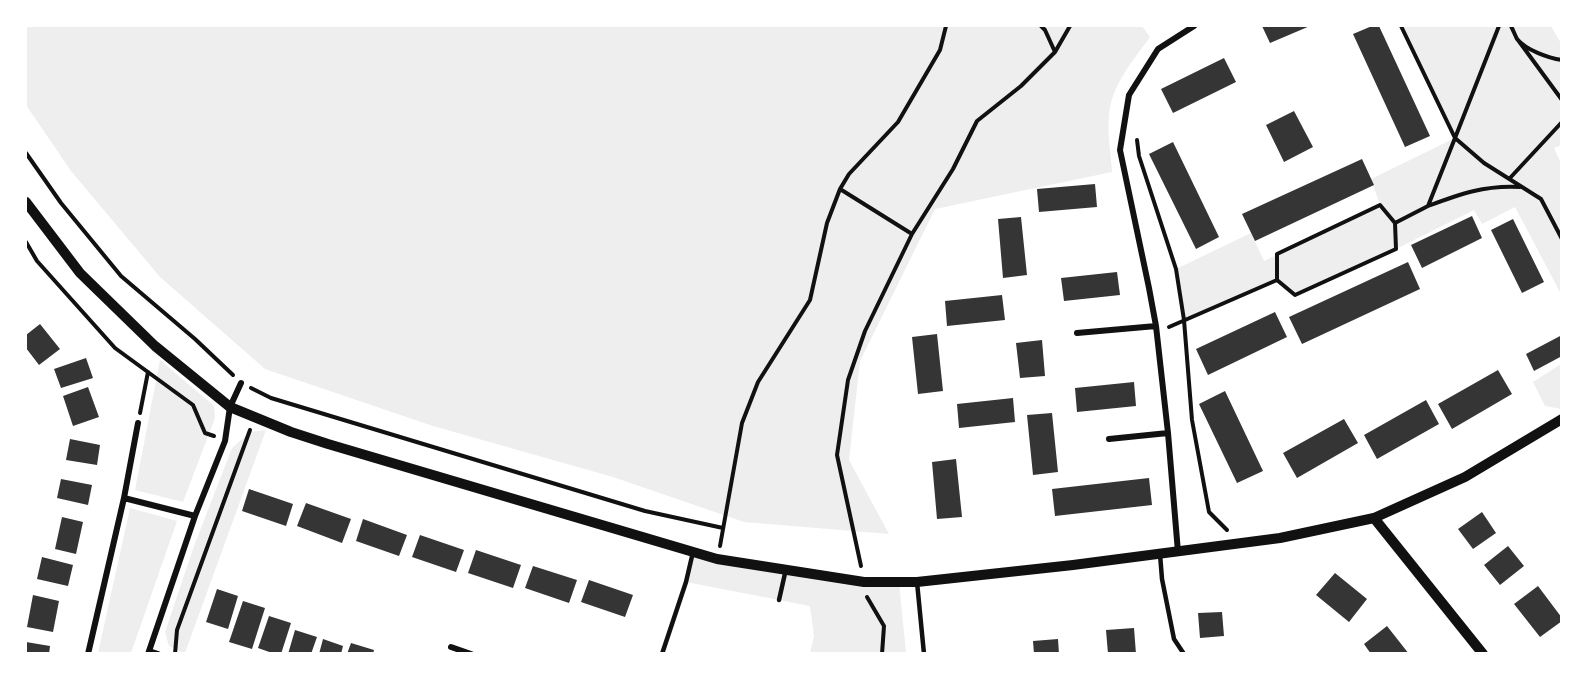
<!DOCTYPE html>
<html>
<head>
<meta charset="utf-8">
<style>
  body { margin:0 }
  #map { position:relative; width:1587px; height:679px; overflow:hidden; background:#fff; font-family:Signika,sans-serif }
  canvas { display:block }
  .frame { position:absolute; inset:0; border:27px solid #fff; pointer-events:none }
</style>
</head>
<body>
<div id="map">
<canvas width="1587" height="679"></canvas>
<div class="frame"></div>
</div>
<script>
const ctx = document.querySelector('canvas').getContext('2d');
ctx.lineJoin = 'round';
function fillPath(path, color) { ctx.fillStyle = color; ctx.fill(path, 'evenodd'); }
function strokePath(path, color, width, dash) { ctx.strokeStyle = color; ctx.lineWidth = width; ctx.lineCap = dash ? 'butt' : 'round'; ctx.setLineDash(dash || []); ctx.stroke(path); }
const green = new Path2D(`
  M26,26H1142L1150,37C1133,61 1111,85 1109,116C1107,132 1111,155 1112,172L935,209L860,361L849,460L889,534L744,522L613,477L433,426L265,369L160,277L71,171L26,105Z
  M1401,26H1551L1562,45L1561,145L1554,148L1561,163V294L1515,207L1482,224L1474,210L1396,249L1295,295L1276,280L1184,320L1176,269L1251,233L1264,261L1380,205L1371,179L1455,138Z
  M160,360L214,406L215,418L183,502L135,490Z
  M1561,364V409L1545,406L1533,382Z
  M266,430L185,653H183L169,646L165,632L194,546L232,448L250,432Z
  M130,508L177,521L131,653H98Z
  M693,552L717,559L899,582L906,653H810L814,636L810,606L686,582Z`);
const building = new Path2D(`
  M1262,26H1310L1270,43Z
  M1372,26H1379L1430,136L1405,147L1353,34Z
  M1224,58L1236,82L1173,113L1161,89Z
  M1294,111L1313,147L1284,162L1266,125Z
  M1173,142L1219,237L1196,249L1149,154Z
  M1362,159L1374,185L1255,241L1242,214Z
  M1095,184L1097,207L1039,212L1037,189Z
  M1472,216L1482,238L1422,268L1411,245Z
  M1021,217L1027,275L1003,278L998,219Z
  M1513,219L1544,282L1522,293L1491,230Z
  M1408,262L1420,289L1302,344L1289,317Z
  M1117,272L1120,295L1064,301L1061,278Z
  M1002,295L1005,320L947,326L945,301Z
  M1275,312L1287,337L1208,375L1196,349Z
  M40,324L60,349L39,365L26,348V335Z
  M937,334L943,391L918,394L912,337Z
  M1562,335V356L1534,371L1526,354Z
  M1042,340L1045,376L1020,378L1016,343Z
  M86,358L93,378L61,388L54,369Z
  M1498,370L1512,394L1452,429L1438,404Z
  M1134,382L1136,406L1077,412L1075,388Z
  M88,387L99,417L73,426L63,396Z
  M1225,391L1263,471L1237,483L1199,404Z
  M1013,398L1015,422L959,428L957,404Z
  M1426,400L1439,424L1377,459L1364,435Z
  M1052,413L1058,472L1033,475L1027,415Z
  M1344,419L1358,443L1297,478L1283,453Z
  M70,439L100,445L97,465L66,460Z
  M956,459L962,517L937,519L932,462Z
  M1149,478L1152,505L1055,516L1052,489Z
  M61,479L92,485L88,505L57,498Z
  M249,489L293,504L286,526L242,511Z
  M306,503L351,519L342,543L297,526Z
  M1482,512L1496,533L1473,549L1458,529Z
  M62,517L83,522L76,554L55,549Z
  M363,519L407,535L399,556L356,541Z
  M420,535L464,550L456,572L412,557Z
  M1508,546L1524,566L1500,585L1484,565Z
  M476,550L521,565L513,588L468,573Z
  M42,557L73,565L68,586L37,579Z
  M533,566L577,580L569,603L525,588Z
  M1335,573L1367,599L1349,622L1316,595Z
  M589,580L633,595L625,617L581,602Z
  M1538,586L1562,618V621L1540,637L1514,604Z
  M217,589L238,596L228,629L206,622Z
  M33,595L59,601L53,632L27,627Z
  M243,601L265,608L252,649L229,642Z
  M1222,612L1224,636L1200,638L1198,613Z
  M269,616L291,623L281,654H275L258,648Z
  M1387,626L1409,654H1371L1364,644Z
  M1134,628L1136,654H1108L1106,630Z
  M295,630L317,637L311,654H288Z
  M323,639L343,646L341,654H319Z
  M1058,639L1059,654H1034L1033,641Z
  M26,642L50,646L49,654H26Z
  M351,643L374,650L373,654H347Z`);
const path = new Path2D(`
  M1041,26L1045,30L1055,52
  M1499,26L1455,138L1484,163L1541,199L1562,239
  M1511,26C1513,30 1515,35 1517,39C1526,50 1548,58 1562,60
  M1518,40L1562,100
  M1137,140L1139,156L1176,269L1184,320L1192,420L1209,512L1227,530
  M26,153L61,203L121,276L195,339L233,375
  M1510,178L1562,122
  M840,189L912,234
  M1428,206C1460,194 1485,185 1520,187
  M26,242L37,261L115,348L193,405L205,433L214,436
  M1277,280L1295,295L1396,249L1395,223
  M1169,327L1277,280V254L1380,205L1395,223L1428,206L1455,138L1401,26
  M251,388L271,398L645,511L723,528
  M140,413L148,372
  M720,546L742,423L758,382L810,300L827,223L840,189L849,174L898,122L940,50L946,26
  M861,566L837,455L848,380L865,331L912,234L953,169L977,121L1021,86L1055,52L1070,26
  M867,597L884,626L882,654
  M175,654L177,630L250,430`);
const service = new Path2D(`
  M1160,554L1162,579L1174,639L1184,654
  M917,582L924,654
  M779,600L786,569
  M662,654L686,582L693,552`);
const minor = new Path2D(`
  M1077,333L1156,326
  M1109,439L1168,433
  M124,498L138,423
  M1178,552L1168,433L1156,326L1149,288L1120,150L1129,95L1158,49L1194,26
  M451,647L471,654
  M149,651L158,654
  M88,654L124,498L195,516
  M148,654L195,516L225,441L230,407L241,383`);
const tertiary = new Path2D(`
  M26,202L80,273L155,346L230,407L291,432L328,444L717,559L864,582H917L1073,565L1280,538L1374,518L1465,477L1562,419
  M1374,518L1483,654`);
fillPath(green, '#eee');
fillPath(building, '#353535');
strokePath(path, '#111', 4);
strokePath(service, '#111', 4.5);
strokePath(minor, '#111', 6);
strokePath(tertiary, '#111', 10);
</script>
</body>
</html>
